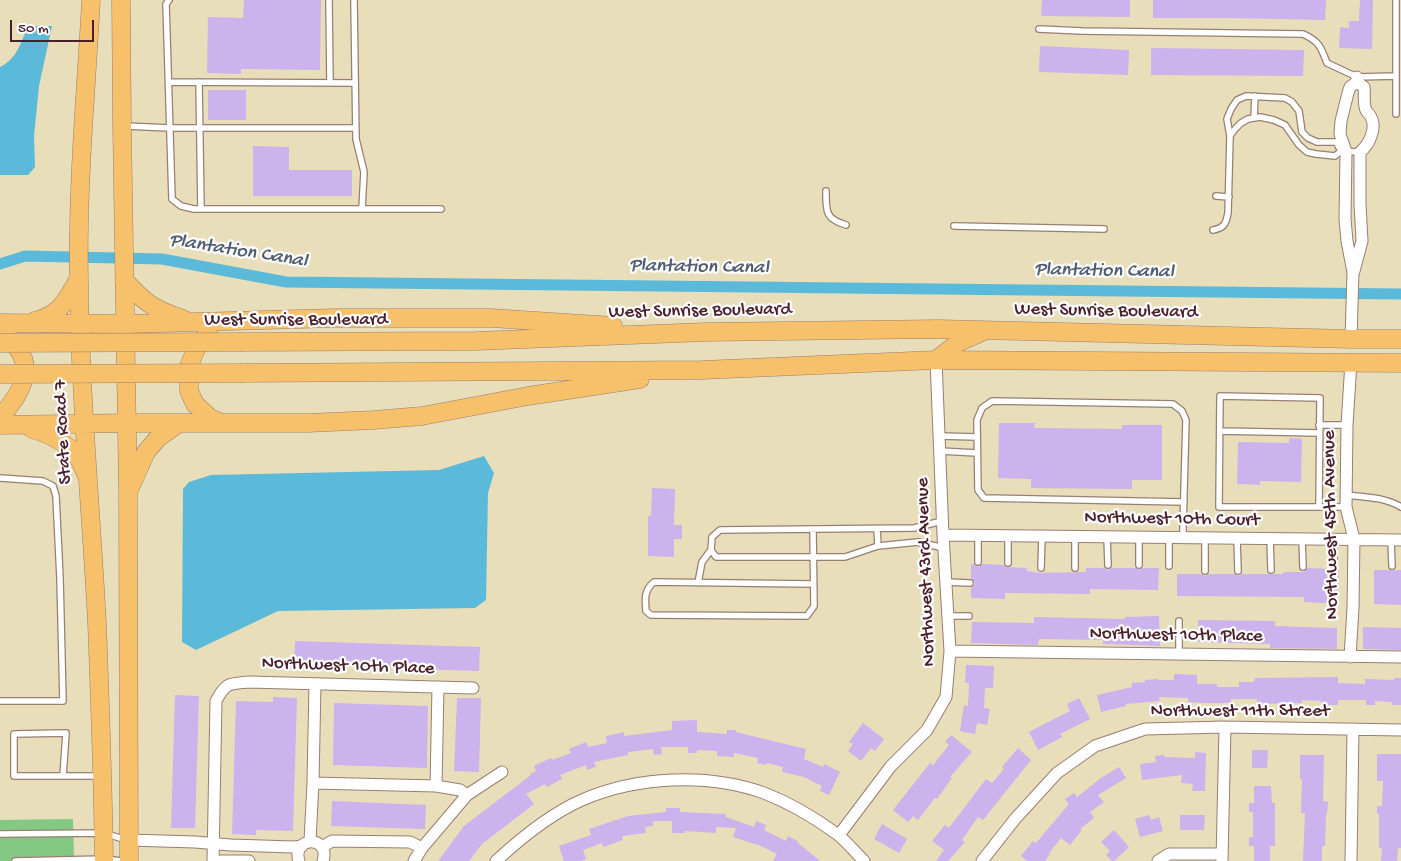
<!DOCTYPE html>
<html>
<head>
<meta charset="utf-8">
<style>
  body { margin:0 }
  #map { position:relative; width:1401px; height:861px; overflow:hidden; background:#e8deb9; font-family:"Gochi Hand",sans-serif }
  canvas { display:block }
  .scale { position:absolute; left:10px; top:20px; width:84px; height:22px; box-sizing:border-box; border:2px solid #4a1f2b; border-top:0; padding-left:6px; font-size:15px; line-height:18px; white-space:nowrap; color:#4a1f2b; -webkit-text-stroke:4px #fff; paint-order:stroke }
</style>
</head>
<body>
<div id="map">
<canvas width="1401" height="861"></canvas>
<div class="scale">50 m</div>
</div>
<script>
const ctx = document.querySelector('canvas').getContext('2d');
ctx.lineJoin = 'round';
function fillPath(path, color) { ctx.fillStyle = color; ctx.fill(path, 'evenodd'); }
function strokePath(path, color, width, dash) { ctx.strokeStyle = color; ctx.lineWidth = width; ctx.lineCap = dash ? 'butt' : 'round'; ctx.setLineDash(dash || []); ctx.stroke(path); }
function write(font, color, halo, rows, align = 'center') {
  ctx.font = font + ' "Gochi Hand",sans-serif'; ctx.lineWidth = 4.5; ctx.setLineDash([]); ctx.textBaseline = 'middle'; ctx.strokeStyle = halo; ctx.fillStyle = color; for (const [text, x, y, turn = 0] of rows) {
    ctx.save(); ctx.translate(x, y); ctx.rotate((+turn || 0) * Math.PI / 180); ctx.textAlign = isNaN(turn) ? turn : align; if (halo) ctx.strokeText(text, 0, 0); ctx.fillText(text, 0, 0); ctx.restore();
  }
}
const green = new Path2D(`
  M73,819L74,861H0V820Z`);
const water = new Path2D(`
  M28,26H52L39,86L34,136L35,167L28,175H0V67C17,59 21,42 28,26Z
  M484,456L494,473L488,493L486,600L475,608L278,611L196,650L182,642L183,489L189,482L211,475L439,470Z`);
const canal = new Path2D(`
  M0,264L25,256L162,259L286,282L1401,294`);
const building = new Path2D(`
  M244,0H321L320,70L241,69V74L207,73L208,17L243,18Z
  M1042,0H1130V17L1041,16Z
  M1153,0H1326L1325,20L1231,18H1153Z
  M1360,0H1373L1372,49L1339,48L1340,27L1349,28V21H1359Z
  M1040,46L1129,50L1128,75L1039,72Z
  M1151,48L1304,50L1303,76L1151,75Z
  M208,90H246V120H208Z
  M253,146L289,147V170H352V196H253Z
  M999,423H1035L1034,428L1122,429V425H1162V480H1132V489L1031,488V479L998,478Z
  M1289,438L1302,439L1301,482L1260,481V485L1237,484L1238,442L1289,443Z
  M652,488L675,489L674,525H682V539H674V557L648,556V516H651Z
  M971,564H974L978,567L982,564L1004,565L1005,567L1027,568V571L1041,573L1086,572V568H1104L1108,570L1112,568H1136L1139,570L1142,568H1159L1158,590L1090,589V594L1005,593V599L971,598V588L974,586L975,583L971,578Z
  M1307,568L1330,569L1334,572L1339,570L1338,604L1304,602V597L1177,596V574H1201L1205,576L1209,574H1235L1238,576L1241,574H1283V572H1304Z
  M1374,570H1401V605L1374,604Z
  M1159,616L1160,646L1103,644V640L1039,639L1038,645L971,643L972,622L1034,623V617L1125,619V617Z
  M1198,620L1275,621V626L1337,628V649L1270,648V644L1198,642Z
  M1363,627L1401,628V650L1363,649Z
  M295,641L480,647L479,671L294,665Z
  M966,665L994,666L993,688H985L984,708L990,709L987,725L977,723L975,734L960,731L964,705L968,706L969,683H965Z
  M1174,674L1197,675V684H1217V687H1239V682H1254L1255,678L1338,677V683L1365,684V679L1394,680V678H1401V705H1392V702L1375,701V705H1366V700H1338V705H1321V701L1302,700V703L1257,704V699H1231V703H1203L1188,702V698L1159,697L1160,701L1126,704V706L1101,712L1097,695L1132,687V683L1145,682V680L1158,679V680H1174Z
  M175,695L199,696L195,828H171Z
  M273,697L297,698L293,831L256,830V835L232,834L236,701L273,702Z
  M457,698H481L479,772L454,771Z
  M1079,698L1090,719L1060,734L1062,737L1038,750L1029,732L1070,711L1067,704Z
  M334,703L428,706L427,768L333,765Z
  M697,720V732L727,734V730H736V732L806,749L804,759L823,767L824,764L840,772L829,795L820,791L822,786L804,777L782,772L783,767L767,763L766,765L757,763L758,758L734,753V757L717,756V751L697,750V753H688V747H661L662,754L654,755L653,749L628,752V755L594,762L596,767L587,770L586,765L560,775L562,779L547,787L545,784L526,794L534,804L482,844L469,861H438L464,826L531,775L530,774L536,771L534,766L551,758L552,760L571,753L569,749L586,742L588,747L607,743L606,736L624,732V736L672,730V721Z
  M863,723L884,739L875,751L871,748L861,761L848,751L853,744L849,742Z
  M951,735L972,752L950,777L952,778L937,799L935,798L918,820L913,816L908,822L893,810L930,763L933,765L949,745L945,742Z
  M1018,748L1031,760L983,820L978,817L962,840L965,842L948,861H936L944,850L932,841L945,825L949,828L986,779L992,783L1004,769L1002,767Z
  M1252,750H1268L1267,768H1252Z
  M1195,752L1206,753L1205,791H1192L1193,784L1181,783L1182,775L1142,780L1140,764L1156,762L1155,756L1164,755V757L1195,758Z
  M1377,754H1401V848H1398L1397,861H1381L1382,848H1379V814H1377V806H1382L1383,781H1377Z
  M1300,755H1324L1323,801L1328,802L1327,814H1326L1325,846H1322V861H1303L1305,813H1301L1302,779H1300Z
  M1119,767L1126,778L1098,795L1104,802L1090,812L1094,818L1080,829L1082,830L1070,845L1061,838L1049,853L1050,854L1045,861H1027L1021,856L1033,841L1036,843L1069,804L1065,799L1074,793L1077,797L1101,778Z
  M1254,786H1271L1272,803H1275V846H1270V861H1254V846H1249V837H1253V812H1249V803H1254Z
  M332,801L426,805L425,829L331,826Z
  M666,808H680V812L726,814V817L754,827L756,821L766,825L764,830L786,841L788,836L799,842L798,843L820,861H773L777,854L761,846L733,837L736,828L716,827V833L685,831V833H672V821H653V826L645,827L646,833L622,836L623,840L603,847L602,843L583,850L586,859L581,861H564L559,846L591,835L589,829L628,816L666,812Z
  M1149,815L1151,820L1159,817L1163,831L1140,837L1135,819Z
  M1180,815H1205L1204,830H1180Z
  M882,824L907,839L899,853L874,839Z
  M1114,830L1129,847L1114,861H1112L1106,855L1110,851L1101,842Z`);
const lane = new Path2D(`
  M169,0L166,4L172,199L181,206L194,209H362L364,172L356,139L354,0
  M329,0L330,83
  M1396,0V114
  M1039,29L1082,31L1303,34C1319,41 1321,47 1327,63L1357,77L1396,76
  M169,82L354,83
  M199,82L201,209
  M1254,118L1255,96
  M125,126L170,128H355
  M1230,136L1235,129L1241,123L1248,119L1260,117L1274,120L1285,125L1299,145L1307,152L1316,154L1335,156L1341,151L1360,152
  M826,191C826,211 825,219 846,225
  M1216,196L1229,197
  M362,209H441
  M954,226L1104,229
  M1213,230C1224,228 1226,224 1228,213L1230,136L1227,119L1231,109L1237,100L1246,96L1285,98L1292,102L1299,111L1302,132L1308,138L1317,142H1336L1341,151
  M1220,396L1320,398L1319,507H1219Z
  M1319,425H1347
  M1220,431L1319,433
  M939,436L977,437
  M940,451L977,453
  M0,478L43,481L53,486L56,496L60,578L63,701H0
  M1346,495C1365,497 1385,497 1401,507
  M1319,507H1346
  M942,521L914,528L720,530L712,537L711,550L716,557H845L878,546L918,542L944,548
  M813,529L814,606L807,616L651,615L646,611C645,599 644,590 654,582L813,584
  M877,529L878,546
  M1075,536V568
  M1107,537L1108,565
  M1139,537V565
  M1183,538V526L1186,420L1182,411L1173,404L992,401L982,408L977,420L978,490L984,498L1184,502
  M1205,538V571
  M1237,538L1238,571
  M1270,538L1271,570
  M1302,539L1303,567
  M1334,539V567
  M1391,540L1392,566
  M978,562V535
  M1008,563V536
  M1169,566V537
  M1041,568L1042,536
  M946,582L970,583
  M698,583L702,562L711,550
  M948,616H969
  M1179,654V621
  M63,776L66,733L14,734V776H99
  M0,834L103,833L127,840
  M15,861L104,859L122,861`);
const street = new Path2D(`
  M1354,271L1362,241L1360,204V152C1369,145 1377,128 1371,117C1370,114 1367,113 1366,110C1363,104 1365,94 1364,87L1357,82
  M1351,339L1353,272L1347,241L1345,219L1346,152L1340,134L1341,121L1348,93L1350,87L1357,82V77
  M943,535L1401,540
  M950,651L1401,657
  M1350,657L1353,608L1354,539L1346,507L1347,425L1351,362
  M313,783L436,786L460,790L467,795
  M436,786L438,687
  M839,835L891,766L927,730L946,697L950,651L943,535L936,360
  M129,840L195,842L231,845L293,847L302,846
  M310,841L313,783L315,684
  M322,847L332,841L410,842L422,848
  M213,861L216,701C226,682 229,684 249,682L473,688
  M220,861H249
  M299,861C291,836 331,835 323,861
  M414,861L422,848L467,795L502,772
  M496,861C522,837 550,814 582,800C637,776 708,773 764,793C790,803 815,818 837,834C847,842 855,852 864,861
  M982,861L1015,819L1057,773L1095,746L1145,729L1225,727L1401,730
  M1158,861L1169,854H1222
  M1222,861L1225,727
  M1351,861L1353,729`);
const primary = new Path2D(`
  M91,0C86,94 77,187 79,281C80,395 91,509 97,623C100,702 103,782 104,861
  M121,0L122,126L128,493L129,861
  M124,280C145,303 153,309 183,319
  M35,321C61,314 65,302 78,280
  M0,323L126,324L335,318H491L613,326
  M208,333L196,349L189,366V391L195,404L210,418L222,423
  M241,342L475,341L706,332L938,329L1351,339H1401
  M936,360L959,342L982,332
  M242,373L702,370L936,360L1401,363
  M0,416L2,415C18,397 35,372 18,349C14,343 9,339 5,334
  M0,425L127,423H308L374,420L422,416L528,396L640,379
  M32,429C49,434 65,441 77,456C81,461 83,468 86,474
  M130,488L146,452L158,438L179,423`);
const primaryBridge = new Path2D(`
  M0,343L241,342
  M0,374L242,373`);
const streetNames = [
  ["West Sunrise Boulevard",700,312,-1],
  ["West Sunrise Boulevard",1106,312,1],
  ["West Sunrise Boulevard",296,321],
  ["State Road 7",64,432,-93],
  ["Northwest 10th Court",1172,520,1],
  ["Northwest 45th Avenue",1332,525,-91],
  ["Northwest 43rd Avenue",927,572,-92],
  ["Northwest 10th Place",1176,636,1],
  ["Northwest 10th Place",348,667,2],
  ["Northwest 11th Street",1240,712]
];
const waterNames = [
  ["Plantation Canal",238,252,9],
  ["Plantation Canal",699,268,1],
  ["Plantation Canal",1104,272,1]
];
fillPath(green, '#83c984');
fillPath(water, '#5bbad9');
strokePath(canal, '#5bbad9', 11);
fillPath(building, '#cbb3ed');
strokePath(lane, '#997e72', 8);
strokePath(street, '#997e72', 13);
strokePath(primary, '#997e72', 19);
strokePath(lane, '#fff', 5.5);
strokePath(street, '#fff', 11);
strokePath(primary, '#f7c06b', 18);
strokePath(primaryBridge, '#997e72', 19, []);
strokePath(primaryBridge, '#f7c06b', 18);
write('19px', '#4a1f2b', '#fff', streetNames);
write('italic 20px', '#515d71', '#fff', waterNames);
</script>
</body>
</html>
